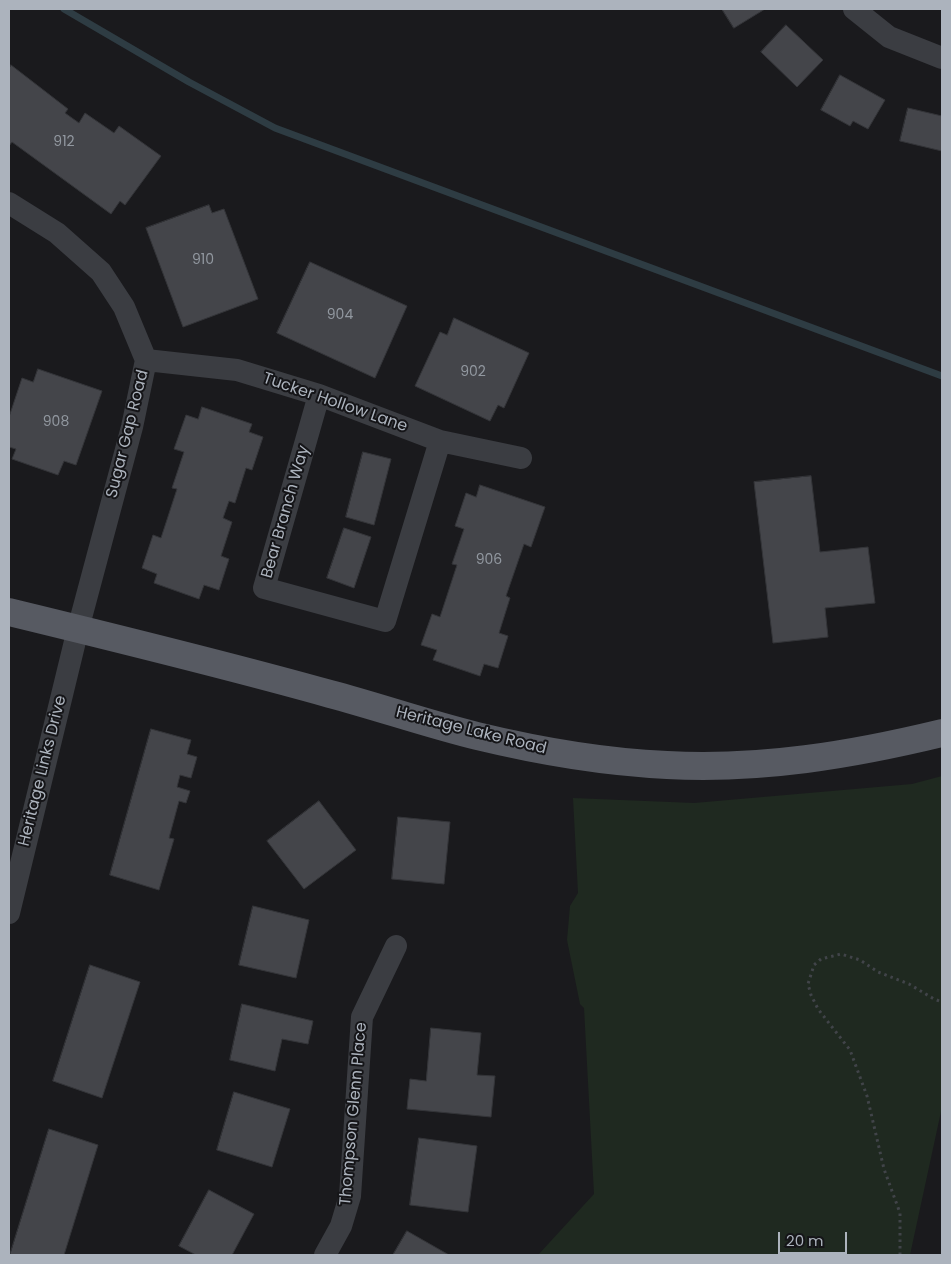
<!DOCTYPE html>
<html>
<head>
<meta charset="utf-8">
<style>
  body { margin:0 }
  #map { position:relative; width:951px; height:1264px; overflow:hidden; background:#1a1a1d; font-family:Poppins,sans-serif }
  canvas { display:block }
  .frame { position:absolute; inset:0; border:10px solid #acb3bd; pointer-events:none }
  .scale { position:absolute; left:778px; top:1232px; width:69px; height:22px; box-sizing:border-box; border:2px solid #acb3bd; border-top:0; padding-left:6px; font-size:15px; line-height:18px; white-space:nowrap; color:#acb3bd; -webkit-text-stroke:4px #151518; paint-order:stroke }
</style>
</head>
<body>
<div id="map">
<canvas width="951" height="1264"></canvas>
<div class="frame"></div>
<div class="scale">20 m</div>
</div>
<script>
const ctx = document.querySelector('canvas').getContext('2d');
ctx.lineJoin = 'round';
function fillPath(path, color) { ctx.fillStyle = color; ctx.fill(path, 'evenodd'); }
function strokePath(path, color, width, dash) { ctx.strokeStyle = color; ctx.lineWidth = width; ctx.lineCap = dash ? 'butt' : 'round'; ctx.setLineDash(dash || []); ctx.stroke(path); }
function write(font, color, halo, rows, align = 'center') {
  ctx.font = font + ' Poppins,sans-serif'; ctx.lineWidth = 4; ctx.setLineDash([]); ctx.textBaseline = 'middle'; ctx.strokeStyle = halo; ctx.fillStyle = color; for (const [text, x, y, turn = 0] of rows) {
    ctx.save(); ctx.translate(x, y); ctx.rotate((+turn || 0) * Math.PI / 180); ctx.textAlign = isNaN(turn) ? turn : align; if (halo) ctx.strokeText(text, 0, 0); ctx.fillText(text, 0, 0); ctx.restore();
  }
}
const green = new Path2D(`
  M942,776V1107L910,1255H538L594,1194L584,1008L580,1004L567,940L570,906L578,893L573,798L694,803L912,784Z`);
const stream = new Path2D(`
  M64,9L189,82L275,128L942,376`);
const building = new Path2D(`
  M722,9H765L734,28Z
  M786,25L823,60L797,87L761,52Z
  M11,65L68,109L65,113L79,123L85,113L114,133L119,126L161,156L125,205L120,201L111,214L12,142L9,146V69Z
  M840,75L885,100L868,129L853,121L850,126L821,110Z
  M908,108L942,116V151L900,141Z
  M209,205L212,213L224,209L258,299L183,327L146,228Z
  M310,262L407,306L375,378L277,333Z
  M454,318L529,353L504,408L498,405L490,421L415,386L440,332L447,335Z
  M38,369L102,391L76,465L64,461L58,475L12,459L16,449L9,447V417L22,378L33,382Z
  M202,407L252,424L249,432L263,437L252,470L246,468L235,503L229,501L223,518L232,522L221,556L229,559L219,590L204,585L199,599L154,583L157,574L142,568L153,535L161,538L177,489L172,488L184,452L174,449L186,415L198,419Z
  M363,452L391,459L374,525L346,517Z
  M811,476L820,552L868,547L875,603L825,608L828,637L773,643L754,482Z
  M480,485L545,507L531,547L524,544L506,596L510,598L499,633L508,636L498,668L484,664L480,676L433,660L437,650L421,645L432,614L440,617L457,565L452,564L464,529L455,526L466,493L476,497Z
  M344,528L371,537L354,588L327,578Z
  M151,729L191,740L187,754L197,757L191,778L180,775L177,787L190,791L186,803L179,801L169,838L174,839L159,890L110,875Z
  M319,801L356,850L304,889L267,841Z
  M398,817L450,822L444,884L392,879Z
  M253,906L309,920L296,978L239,965Z
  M90,965L140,982L102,1098L53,1081Z
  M242,1004L313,1021L308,1044L282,1039L275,1071L230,1060Z
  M431,1028L481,1033L477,1075L495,1076L491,1117L407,1109L410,1079L426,1081Z
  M234,1092L290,1109L272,1167L217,1150Z
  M49,1129L98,1145L64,1255H10Z
  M419,1138L477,1146L468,1212L410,1205Z
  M209,1190L254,1214L232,1255H196L179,1246Z
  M407,1231L449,1255H393Z`);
const path = new Path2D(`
  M900,1255V1213L884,1169L867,1096L850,1050L818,1009L811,995L808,984L814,965L821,959L841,954L860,960L878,972L909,984L934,999L942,1002`);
const minor = new Path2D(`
  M854,9L889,37L942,58
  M9,203L57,233L101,272L124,307L146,360L132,427L78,629L9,913
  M146,360L237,370L319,395L440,441L521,458
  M319,395L264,588L385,621L440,441
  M325,1255L341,1226L350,1196L362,1017L396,946`);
const major = new Path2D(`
  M9,612C116,638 223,664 330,694C379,707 428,724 477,736C539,751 603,762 667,765C761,770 851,755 942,733`);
const numberNames = [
  ["912",64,142],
  ["910",203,260],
  ["904",340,315],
  ["902",473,372],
  ["908",56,422],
  ["906",489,560]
];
const streetNames = [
  ["Tucker Hollow Lane",335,403,19],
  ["Sugar Gap Road",128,434,-76],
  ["Bear Branch Way",286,512,-74],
  ["Heritage Lake Road",471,731,14],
  ["Heritage Links Drive",43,771,-76],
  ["Thompson Glenn Place",354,1114,-85]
];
fillPath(green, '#1f2920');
strokePath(stream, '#2e3c43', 7);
fillPath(building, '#44454a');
strokePath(building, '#343539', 1);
strokePath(path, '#414449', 3, [2.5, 4]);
strokePath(minor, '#3b3d42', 22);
strokePath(major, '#575a62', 28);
write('14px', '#9298a0', null, numberNames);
write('16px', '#acb3bd', '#151518', streetNames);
</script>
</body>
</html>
